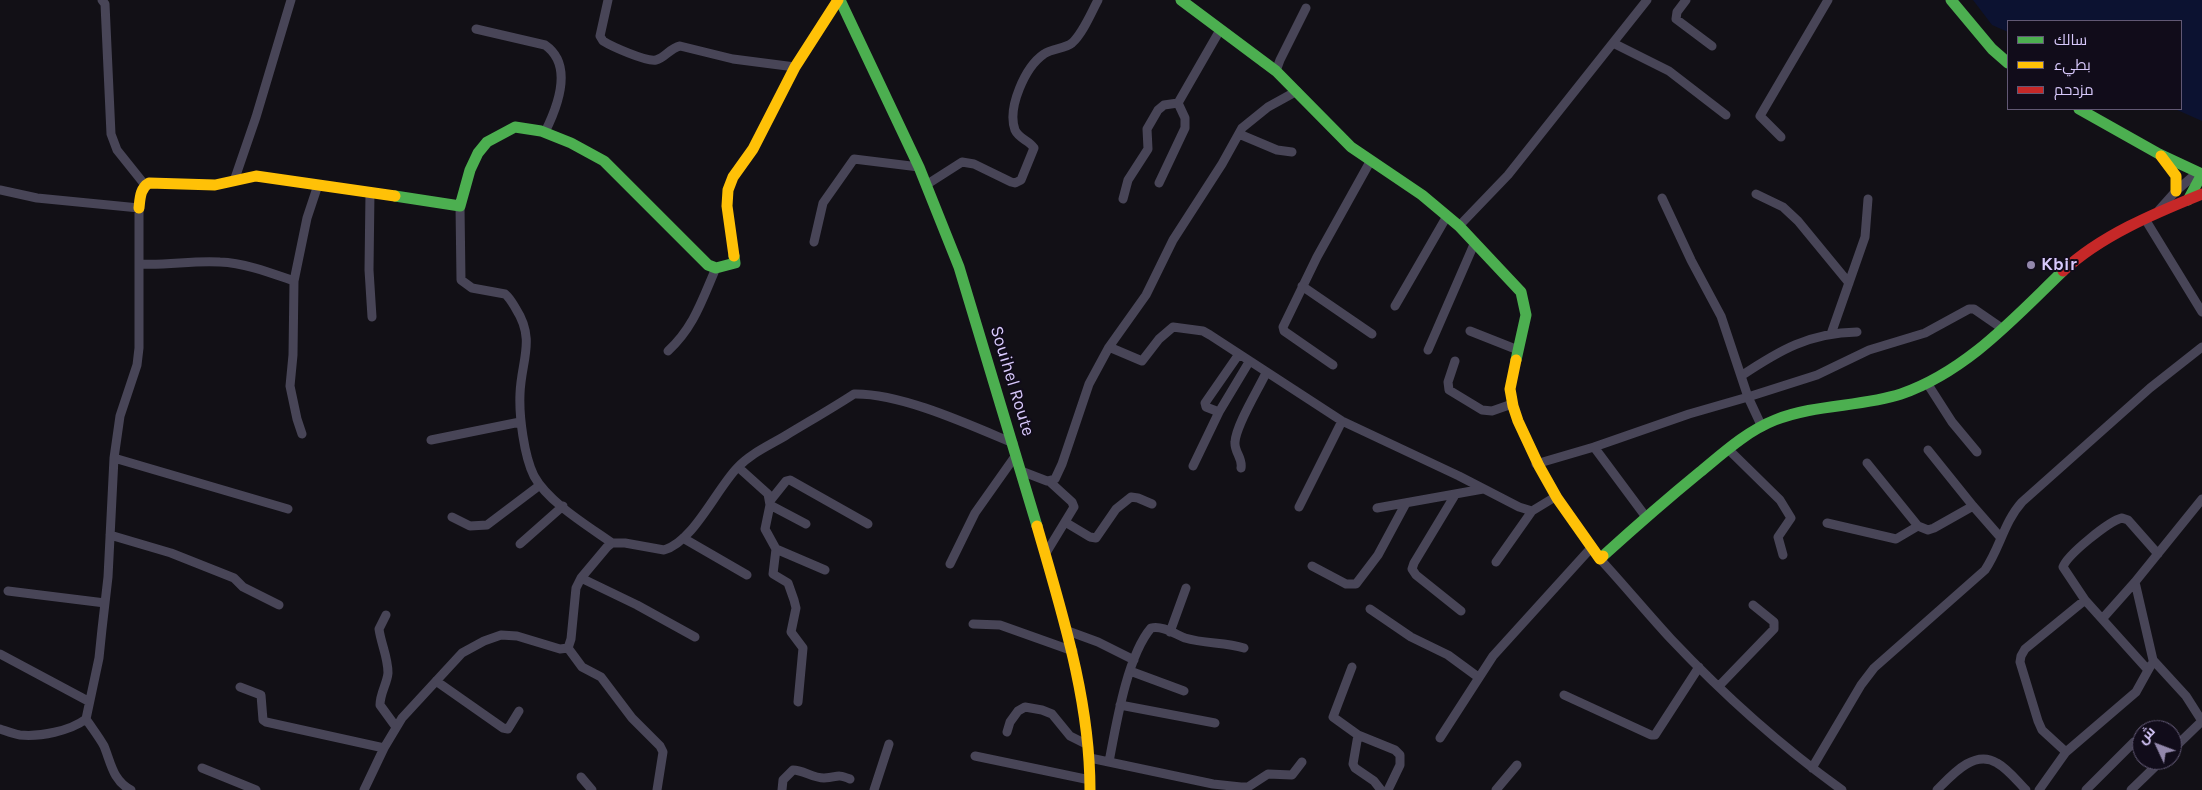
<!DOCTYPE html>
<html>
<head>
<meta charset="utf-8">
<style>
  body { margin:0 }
  #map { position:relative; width:2202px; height:790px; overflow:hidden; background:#121016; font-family:Karla,Cairo,sans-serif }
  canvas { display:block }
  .legend { position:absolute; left:2007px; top:20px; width:175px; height:90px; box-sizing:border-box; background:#110c1a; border:1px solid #615874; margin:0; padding:6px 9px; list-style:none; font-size:15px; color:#d8c9fc }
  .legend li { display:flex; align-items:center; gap:10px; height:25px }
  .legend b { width:25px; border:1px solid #615874 }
  .north { position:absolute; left:2132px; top:720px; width:50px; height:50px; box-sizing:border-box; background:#110c1a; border:1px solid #615874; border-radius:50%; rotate:313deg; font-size:14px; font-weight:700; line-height:20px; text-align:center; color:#d8c9fc }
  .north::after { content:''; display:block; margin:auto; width:18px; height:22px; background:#9388ac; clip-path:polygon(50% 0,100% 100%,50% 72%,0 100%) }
</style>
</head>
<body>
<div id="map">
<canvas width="2202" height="790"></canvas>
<ul class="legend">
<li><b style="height:6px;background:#4caf50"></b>سالك</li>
<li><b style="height:6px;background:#ffc107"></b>بطيء</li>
<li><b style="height:6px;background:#c62828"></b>مزدحم</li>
</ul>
<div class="north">ش</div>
</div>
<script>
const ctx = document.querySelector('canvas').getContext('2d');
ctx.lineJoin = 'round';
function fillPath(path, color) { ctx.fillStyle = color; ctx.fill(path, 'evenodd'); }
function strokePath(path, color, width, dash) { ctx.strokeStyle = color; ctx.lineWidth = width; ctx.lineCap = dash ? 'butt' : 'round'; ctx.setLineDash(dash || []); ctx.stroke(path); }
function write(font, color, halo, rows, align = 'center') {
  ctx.font = font + ' Karla,sans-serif'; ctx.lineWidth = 4; ctx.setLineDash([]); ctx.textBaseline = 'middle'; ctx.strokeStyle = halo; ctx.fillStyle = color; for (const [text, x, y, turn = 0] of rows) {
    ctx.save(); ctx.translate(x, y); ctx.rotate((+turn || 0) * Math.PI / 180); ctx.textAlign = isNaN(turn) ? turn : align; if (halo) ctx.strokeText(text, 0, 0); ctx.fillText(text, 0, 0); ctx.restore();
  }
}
const water = new Path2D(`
  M1973,0H2202V121L2175,109H2181V21H2008V32L1992,25Z`);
const street = new Path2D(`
  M102,0L105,4L111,134L117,150L145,185
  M608,0L600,36L603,41C611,46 646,62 656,60C665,58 670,48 680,46L733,59L795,67
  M1686,0L1677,12L1676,19L1712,46
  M476,29L545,45C574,65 557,108 545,132
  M1613,43L1669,71L1726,115
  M1276,71L1280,60L1306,8
  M1239,134L1277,150L1292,152
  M1781,137L1760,116L1828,0
  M234,181L256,117L291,0
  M1159,183L1185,128V118L1178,103
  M926,185L962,162L974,164L1011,182L1015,183L1021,180L1034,148C1029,140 1019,139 1015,130C1007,108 1025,67 1044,54C1052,48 1065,49 1072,43C1083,33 1091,13 1098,0
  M0,190L37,198L139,208V348L137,365L120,416L114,458L108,577L102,629L99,658L86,719C92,728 99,737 104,746C111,763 113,781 131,790
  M370,192L369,270L372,317
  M1756,194L1783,207L1798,221L1849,283
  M1662,198L1691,260L1721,316L1748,397L1817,375L1869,350L1925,333L1969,309H1974L2003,329
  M1123,199L1128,180L1148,149L1147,129L1158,110L1164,105L1178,103L1220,30
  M460,206L461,280L472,288L505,294C510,298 513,304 516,309C536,340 521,361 520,394C519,416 524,456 534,476C548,502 588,526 612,543
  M2159,210L2176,191L2198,172
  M2145,219L2202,312
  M1459,226L1508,175L1647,0
  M814,242L823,203L854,159L919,167
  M139,264C166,266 193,260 220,262C245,263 271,273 294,281L293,355L290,386L297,419L302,434
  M294,281L307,218L318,185
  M1302,286L1372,334
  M1395,306L1447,216
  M1470,331L1518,350
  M1831,334L1865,237L1868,199
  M1109,347L1142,361L1159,339L1173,327L1203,331L1210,335L1342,421L1459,476L1519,507L1532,511L1555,497
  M1428,350L1475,242
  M668,351C694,327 702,300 716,268
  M1239,354L1205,403L1206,407L1219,412L1249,362
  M1455,361L1448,382L1449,390L1482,410L1492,411L1512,404
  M1333,365L1284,331L1283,327L1317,257L1371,160
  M1741,376C1780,350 1809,333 1857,332
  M1927,383L1952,422L1977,452
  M431,440L520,422
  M1594,447L1689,414L1748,397L1762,427
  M1728,449L1780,500L1791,518L1778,537L1783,555
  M1928,450L1973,506L2001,538
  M114,458L288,509
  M1867,463L1918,526
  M1536,464L1594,447L1646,517
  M1193,466L1219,412
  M738,467L768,494L770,505L765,529L776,549L773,574L788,583L794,600L796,608L791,632L803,648L798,702
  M1241,468C1243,458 1234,452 1235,442C1236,425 1258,390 1266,373
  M1021,471L1047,481L1055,479L1062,464L1089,384L1109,347L1146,295L1173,240L1222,164L1242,128L1268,107L1297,91
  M1455,495L1414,563L1412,569L1416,575L1461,611
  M770,501L786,481L790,480L868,524
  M770,505L806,524
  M1299,507L1342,421
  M1377,508L1483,489
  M452,517L470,526L487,525L540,485
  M1065,522L1090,537L1096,538L1116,509L1131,497L1138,498L1152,504
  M1827,523L1896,539L1918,526L1928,530L1934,528L1973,506
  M110,535L171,553L234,578L243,587L279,605
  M683,538L747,575
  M520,544L563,506
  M776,549L825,570
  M1046,553L1074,507L1072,502L1049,481
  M1600,559C1624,585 1647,613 1671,639C1723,694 1781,746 1842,790
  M1496,562L1532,511
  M950,564L975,513L1016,455
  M1312,566L1346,584H1356L1378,555L1406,503
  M581,578L637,605L695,637
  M2135,582L2153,660L2186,696L2202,721L2172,750
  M8,591L105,603
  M1370,609L1411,637L1448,655L1478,677
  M386,615L379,629C381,644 388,657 388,673C387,684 380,693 380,705L396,727
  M2103,618L2135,582L2202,499
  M973,624L1000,625L1073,651
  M1068,631L1098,642L1134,660
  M1170,632L1186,588
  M568,648L582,667L601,677L632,718L660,746L663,752L657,790
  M0,654L88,701
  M1352,667L1333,717L1358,735L1353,764L1355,768L1374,781L1381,790
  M2148,670L2085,600L2063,567C2067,555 2109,521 2122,518L2128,520L2158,554
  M1130,671L1184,691
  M436,681L503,728L508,729L519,711
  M1719,686L1774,629V622L1753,605
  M240,687L261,695L263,720L266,722L384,748
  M1564,695L1651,735H1655L1699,667
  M1120,705L1215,723
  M0,729C6,731 13,734 20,735C40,737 70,731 86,719
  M1007,732L1010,722L1018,711L1025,707L1042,710L1052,714L1070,736L1088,745
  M1358,735L1395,750L1400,755V765L1388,790
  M1440,738L1493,656L1591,548
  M2066,752L2042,730L2038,721L2020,662L2021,656L2025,649L2085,600
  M975,756L1090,780
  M1090,758L1213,784L1241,787H1248L1268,774L1292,775L1302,762
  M1109,762C1116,725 1127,656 1151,628C1162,625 1175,634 1185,638C1205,644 1225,642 1244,648
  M202,768L256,790
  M1812,768L1861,685L1874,668L1985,570C2000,548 2004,522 2022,502L2150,388L2202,347
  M581,777L592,790
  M364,790L384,748L402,718L462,653L484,641L501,635L517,636L560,649L568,648L571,639L576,588L581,578L607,547L612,543H625L664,550C693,542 716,490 737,468C750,454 768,446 785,436C808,422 831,409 854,394C901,393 970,425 1013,443
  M782,790L783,780L793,770C803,770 813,778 824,778C838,778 835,773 850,779
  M874,790L889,744
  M1496,790L1517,765
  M1937,790C1952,775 1974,749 1997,763C2008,769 2017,781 2026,790
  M2039,790L2066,752L2136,692L2151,665
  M2086,790L2134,742
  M2131,790L2162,760`);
const fast = new Path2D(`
  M840,0L919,167L959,267L1037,526
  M1181,0L1276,71L1351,147L1422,195L1459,226L1521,292L1526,315L1516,360
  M1951,0L1992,49L2008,63
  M2079,109L2159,154L2202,174L2188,200
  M395,196L460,206L470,170L478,153L487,142L515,127L541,131L571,143L604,161L708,265L716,268L735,263L734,256
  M1603,556C1635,527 1667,499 1700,472C1723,453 1747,431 1775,420C1815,404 1861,407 1901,394C1967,371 2014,318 2063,271`);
const slow = new Path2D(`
  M2161,156L2176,176V191
  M139,208C140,199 140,188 149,183L215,185L256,176L395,196
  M734,256L727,206L728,190L733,177L753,149L795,67L838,0
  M1516,360L1510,389L1513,406L1518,421L1539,466L1557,498L1600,559L1603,556
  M1037,526C1062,613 1090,700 1090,790`);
const jam = new Path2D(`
  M2063,271C2100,236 2155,213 2202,194`);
const markers = [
  [2031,265,5,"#9388ac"]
];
const poiNames = [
  ["Kbir",2041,265]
];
const streetNames = [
  ["Souihel Route",1012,381,73]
];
fillPath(water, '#0c1231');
strokePath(street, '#484557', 9);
strokePath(fast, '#4caf50', 11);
strokePath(slow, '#ffc107', 11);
strokePath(jam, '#c62828', 11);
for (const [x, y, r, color] of markers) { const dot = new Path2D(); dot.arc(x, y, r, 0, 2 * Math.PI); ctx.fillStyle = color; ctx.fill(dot); strokePath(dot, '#110c1a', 2); }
write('bold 18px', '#d8c9fc', '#110c1a', poiNames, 'left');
write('18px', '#d8c9fc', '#110c1a', streetNames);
</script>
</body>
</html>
